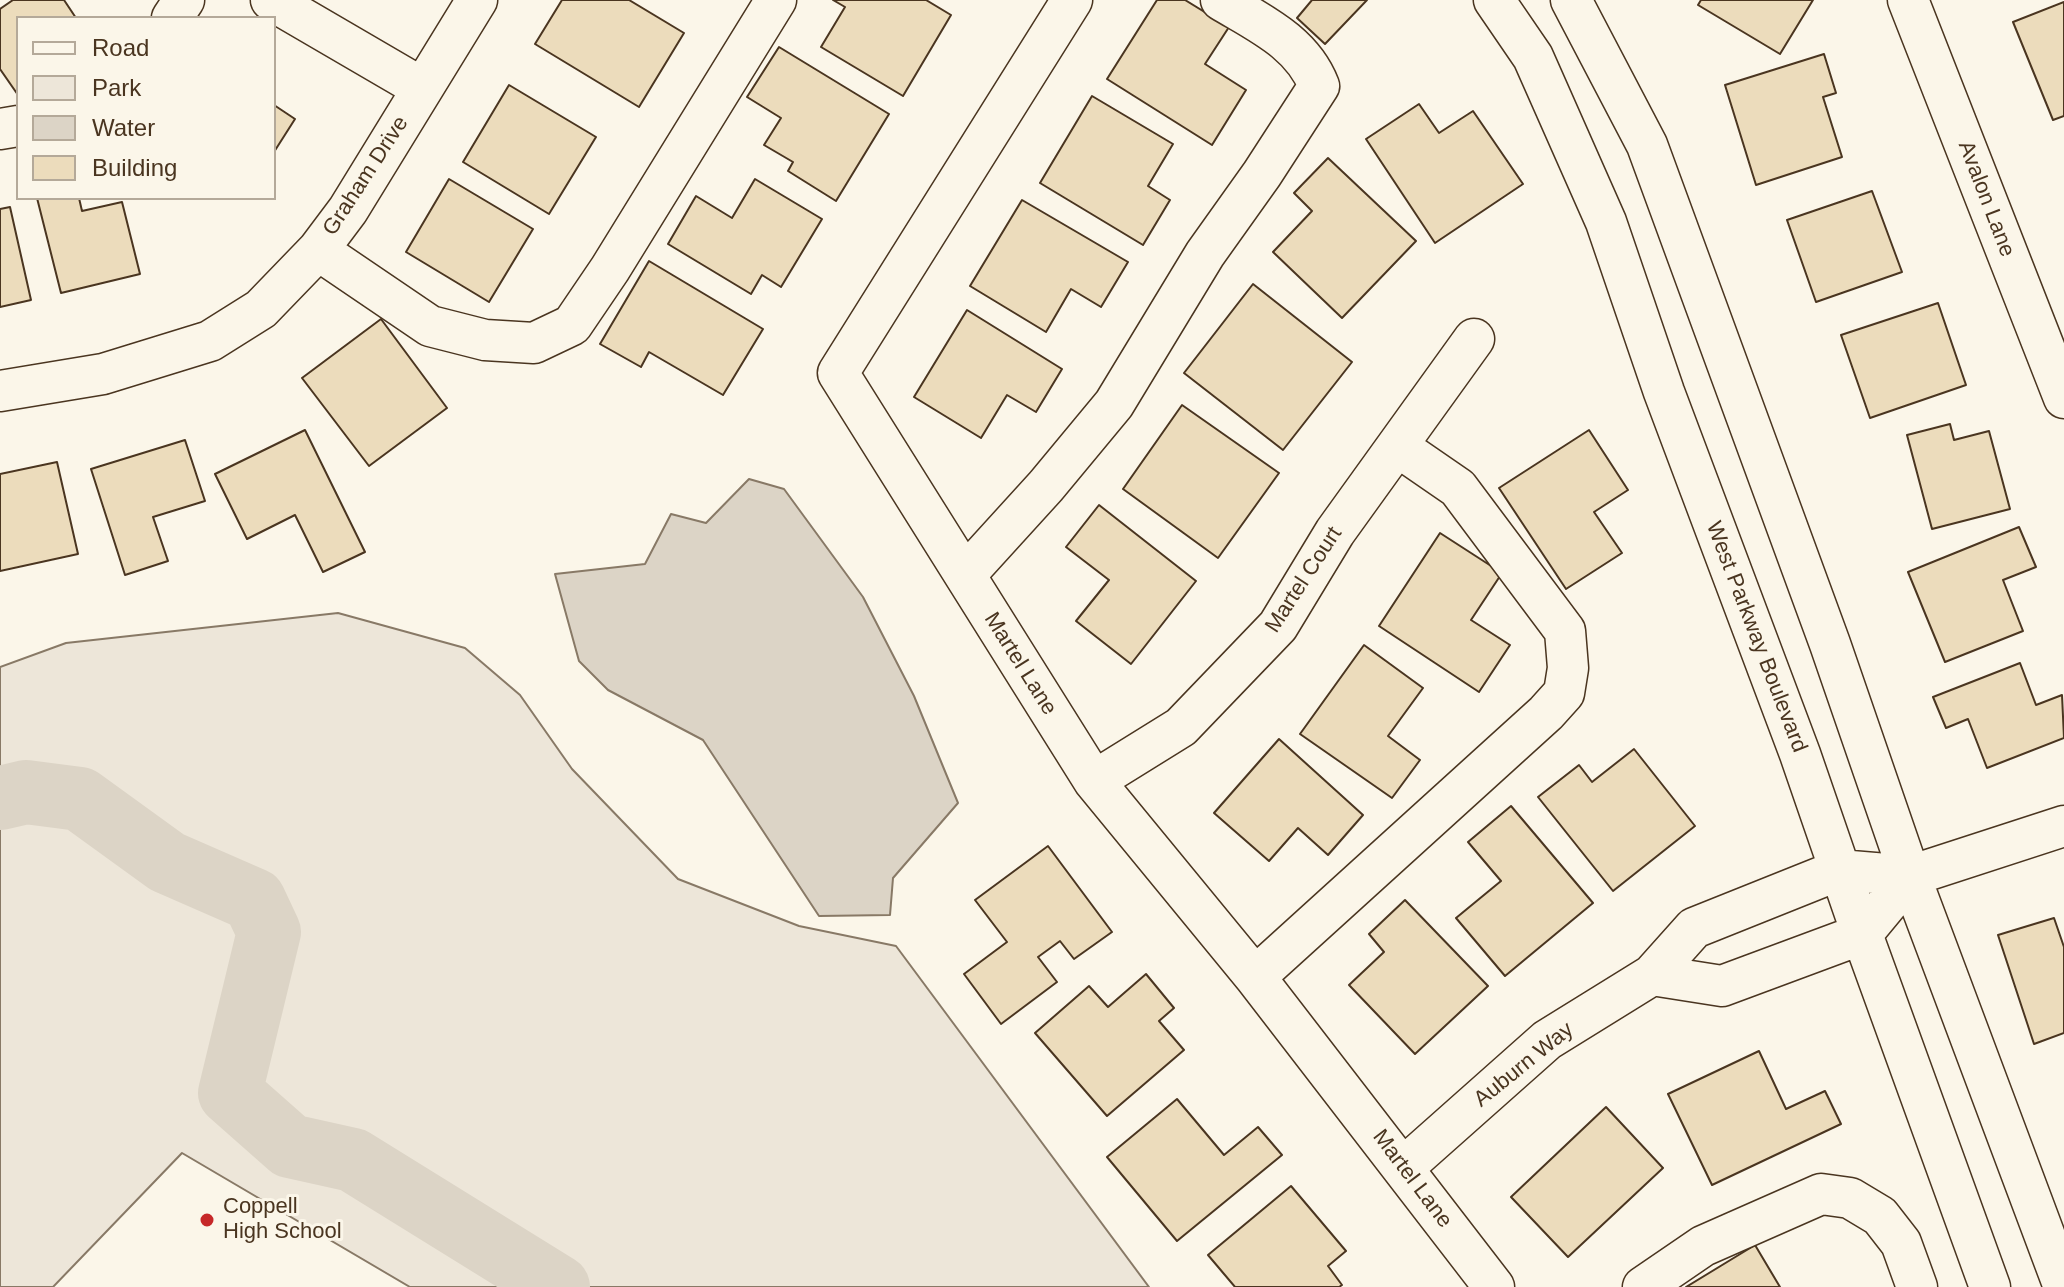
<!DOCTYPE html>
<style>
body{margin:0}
#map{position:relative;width:2064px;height:1287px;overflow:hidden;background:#fbf6e9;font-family:Arial,sans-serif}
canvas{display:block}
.legend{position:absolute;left:16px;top:16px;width:260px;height:184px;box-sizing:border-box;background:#fbf6e9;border:2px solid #b4a999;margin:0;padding:10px 14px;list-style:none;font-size:24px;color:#4a3520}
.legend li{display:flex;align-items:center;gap:16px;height:40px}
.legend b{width:40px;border:2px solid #b4a999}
</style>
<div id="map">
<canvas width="2064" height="1287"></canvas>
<ul class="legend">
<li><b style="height:10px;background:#fbf6e9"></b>Road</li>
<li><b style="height:22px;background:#ede6d9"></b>Park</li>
<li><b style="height:22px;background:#dcd4c6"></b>Water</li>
<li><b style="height:22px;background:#ecdcbc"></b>Building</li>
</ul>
</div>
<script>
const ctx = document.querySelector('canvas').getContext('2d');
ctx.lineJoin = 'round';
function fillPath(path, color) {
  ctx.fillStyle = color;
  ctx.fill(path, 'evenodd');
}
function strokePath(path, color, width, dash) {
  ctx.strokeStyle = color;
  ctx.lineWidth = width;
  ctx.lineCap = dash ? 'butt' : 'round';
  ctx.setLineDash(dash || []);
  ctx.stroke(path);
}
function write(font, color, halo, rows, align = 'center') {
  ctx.font = font + ' Arial,sans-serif';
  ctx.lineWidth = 6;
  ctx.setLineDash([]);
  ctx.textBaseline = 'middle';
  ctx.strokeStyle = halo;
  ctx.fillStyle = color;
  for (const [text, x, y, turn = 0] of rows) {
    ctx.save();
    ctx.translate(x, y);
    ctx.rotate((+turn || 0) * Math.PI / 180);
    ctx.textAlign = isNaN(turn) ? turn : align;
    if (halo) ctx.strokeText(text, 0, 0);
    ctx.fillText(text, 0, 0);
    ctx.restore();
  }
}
const green = new Path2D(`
 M338 613 465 648 520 695 572 769 678 879 799 926 896 946 1149 1287H410L182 1153 53 1287H0V667L66 643Z`);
fillPath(green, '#ede6d9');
strokePath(green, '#887966', 2);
const water = new Path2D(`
 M749 479 784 489 863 597 914 696 958 803 893 878 890 915 819 916 703 740 608 690 579 661 555 574 645 564 671 514 706 523Z`);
fillPath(water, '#dcd4c6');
strokePath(water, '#887966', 2);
strokePath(new Path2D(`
 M0 798 26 792 80 799 167 862 254 900 269 932 230 1093 290 1146 353 1160 558 1287`), '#dcd4c6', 64);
const building = new Path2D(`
 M13 0H64L76 18H18V95L0 69V9Z
 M562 0H629L684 33 639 107 535 44Z
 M833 0H926L951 15 903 96 821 47 845 7Z
 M1157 0H1185L1229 27 1205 64 1246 90 1212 145 1107 79Z
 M1312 0H1367L1325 44 1297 18Z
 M1701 0H1813L1780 54 1698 5Z
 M2064 2V116L2053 120 2013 22Z
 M779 47 889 114 836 201 788 171 793 162 764 145 781 118 747 97Z
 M1824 54 1836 93 1823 97 1842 157 1756 185 1725 85Z
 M509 85 596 137 549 214 463 162Z
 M1092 96 1173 144 1148 186 1170 200 1143 245 1040 183Z
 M1419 104 1439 133 1473 111 1523 184 1435 243 1366 139Z
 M274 105 295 119 274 152Z
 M1328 158 1416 241 1342 318 1273 252 1312 211 1294 193Z
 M449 179 533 229 489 302 406 252Z
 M755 179 822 219 781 287 762 275 751 294 668 244 696 196 732 218Z
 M1872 191 1902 272 1816 302 1787 220Z
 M37 198H79L82 211 122 202 140 274 61 293Z
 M1022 200 1128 262 1101 307 1071 289 1046 332 970 286Z
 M10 207 31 300 0 307V209Z
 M649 261 763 329 723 395 649 352 641 367 600 344Z
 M1253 284 1352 362 1283 450 1184 373Z
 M1938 303 1966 385 1870 418 1841 335Z
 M967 310 1062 369 1036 412 1007 395 981 438 914 397Z
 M381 319 447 408 369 466 302 378Z
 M1182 405 1279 473 1218 558 1123 489Z
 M1950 424 1954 440 1989 431 2010 509 1932 529 1907 435Z
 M305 430 365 552 323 572 295 515 247 539 215 474Z
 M1589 430 1628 490 1594 512 1622 553 1566 589 1499 488Z
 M185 440 205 501 153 517 168 561 125 575 91 469Z
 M57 462 78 554 0 571V474Z
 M1099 505 1196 581 1131 664 1076 621 1109 580 1066 547Z
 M2019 527 2036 567 2003 580 2023 631 1945 662 1908 572Z
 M1440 533 1502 573 1471 620 1510 645 1479 692 1379 626Z
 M1364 645 1423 688 1388 736 1420 760 1392 798 1300 734Z
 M2020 663 2036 705 2062 695 2064 738 1987 768 1968 719 1946 728 1933 697Z
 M1279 739 1363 815 1328 855 1298 828 1269 861 1214 813Z
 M1634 749 1695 826 1613 891 1538 797 1579 765 1592 782Z
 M1511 806 1593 903 1505 976 1456 918 1501 881 1468 842Z
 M1048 846 1112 932 1074 959 1060 941 1038 957 1057 982 1001 1024 964 974 1007 942 975 900Z
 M1405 900 1488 986 1415 1054 1349 985 1384 952 1369 934Z
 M2054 918 2064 947V1033L2034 1044 1998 935Z
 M1146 974 1174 1008 1159 1021 1184 1050 1107 1116 1035 1033 1089 986 1108 1007Z
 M1759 1051 1786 1109 1825 1091 1841 1124 1712 1185 1668 1094Z
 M1177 1099 1224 1155 1258 1127 1282 1155 1177 1241 1107 1157Z
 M1606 1107 1663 1168 1568 1257 1511 1197Z
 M1291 1186 1346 1251 1328 1266 1342 1285 1339 1287H1235L1208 1255Z
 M1755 1245 1780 1287H1686Z`);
fillPath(building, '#ecdcbc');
strokePath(building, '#4a3520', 2);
const minor = new Path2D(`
 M271 0 422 88
 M1072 0 838 373 1094 781 1255 977 1494 1287
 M1494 0 1533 57 1606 222 1664 392 1800 754 1862 934 1990 1287
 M1571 0 1647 145 1830 644 1910 876 2064 1287
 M1908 0 2064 398
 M172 18 184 0
 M0 129 18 126
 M318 250 430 326 485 340 534 343 572 325 610 269 776 0
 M0 391 103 374 210 341 261 309 318 250 348 210 477 0
 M965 575 1046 486 1114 404 1205 254 1262 174 1319 86C1302 42 1259 23 1221 0
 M1094 781 1181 727 1278 626 1335 532 1474 339
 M1652 975 1722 986 1862 934 1910 876
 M1255 977 1546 713 1564 693 1568 668 1565 631 1458 488 1397 446
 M1404 1167 1547 1040 1652 975 1694 928 1839 870 1910 876 2064 826
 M1643 1287 1703 1246 1821 1194 1850 1198 1880 1216 1901 1243 1917 1287`);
strokePath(minor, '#4a3520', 43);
strokePath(minor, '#fbf6e9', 40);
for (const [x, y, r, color] of [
 [207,1220,8,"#c62828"]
]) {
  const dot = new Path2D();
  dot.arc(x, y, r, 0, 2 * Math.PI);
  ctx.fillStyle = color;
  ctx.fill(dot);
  strokePath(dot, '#fbf6e9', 3);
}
write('22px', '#4a3520', '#fbf6e9', [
 ["Graham Drive",366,176,-57],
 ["Avalon Lane",1986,199,69],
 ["Martel Court",1304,580,-57],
 ["West Parkway Boulevard",1756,637,69],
 ["Martel Lane",1020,664,58],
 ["Auburn Way",1524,1065,-39],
 ["Martel Lane",1412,1179,53]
]);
write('22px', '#4a3520', '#fbf6e9', [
 ["Coppell",223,1207],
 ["High School",223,1232]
], 'left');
</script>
